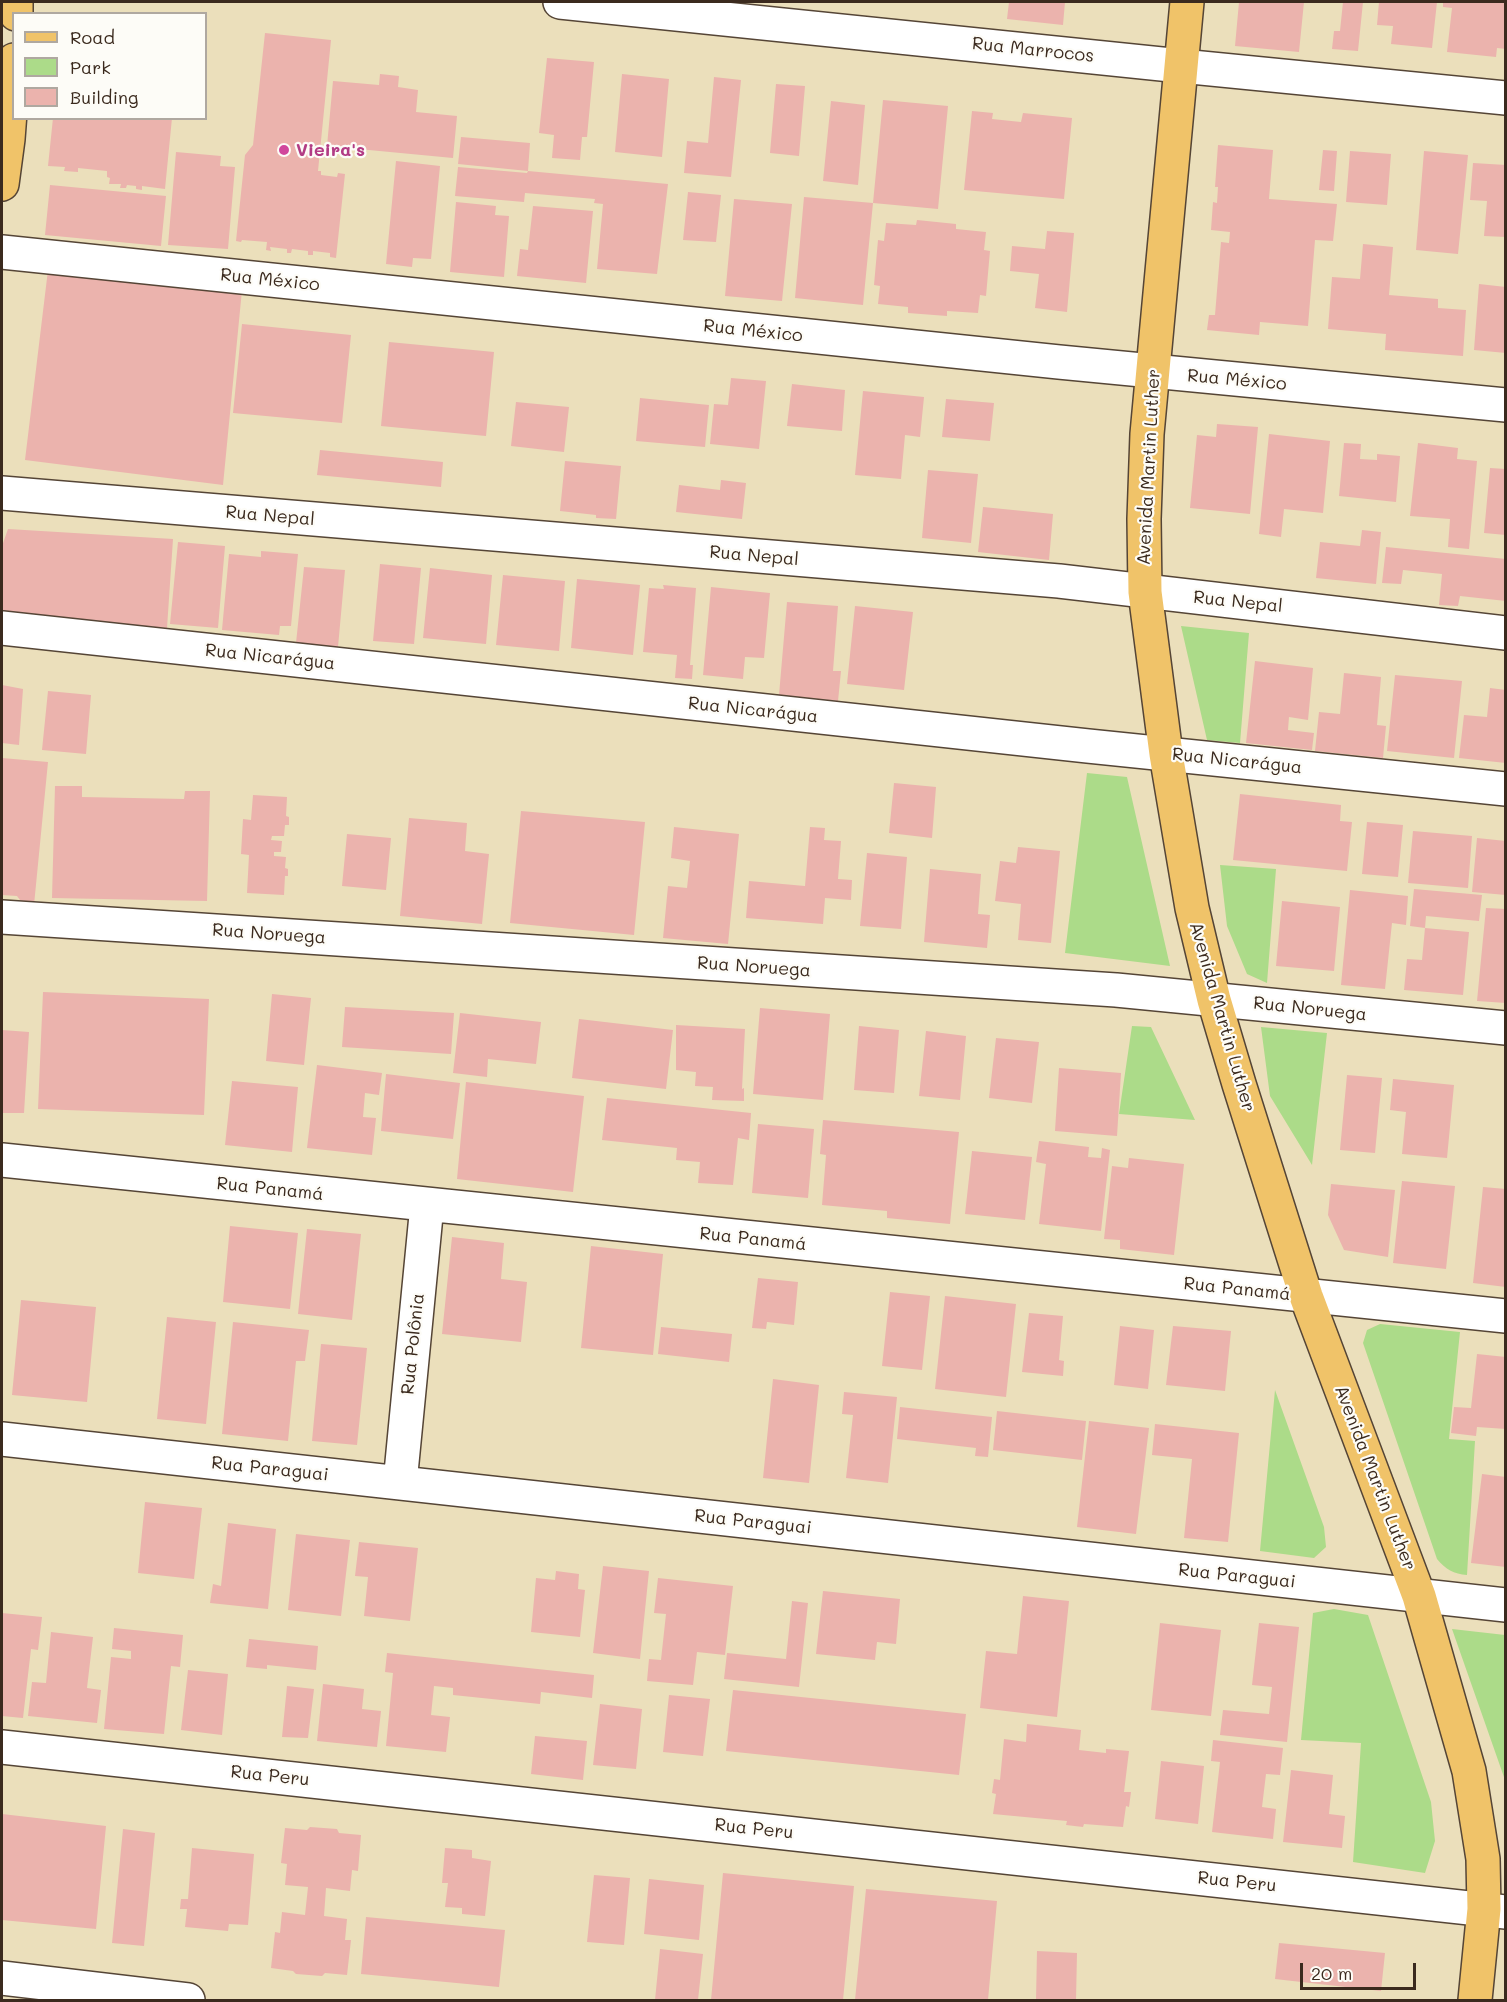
<!DOCTYPE html>
<meta charset="utf-8">
<style>
body{margin:0}
#map{position:relative;width:1507px;height:2002px;overflow:hidden;background:#ebdfbb;font-family:Mali,sans-serif}
canvas{display:block}
.frame{position:absolute;inset:0;border:3px solid #3b2a1e;pointer-events:none}
.legend{position:absolute;left:12px;top:12px;width:195px;height:108px;box-sizing:border-box;background:#fdfcf7;border:2px solid #afa8a0;margin:0;padding:8px 10px;list-style:none;font-size:18px;color:#3b2a1e}
.legend li{display:flex;align-items:center;gap:12px;height:30px}
.legend b{width:30px;border:2px solid #afa8a0}
.scale{position:absolute;left:1300px;top:1963px;width:116px;height:27px;box-sizing:border-box;border:3px solid #3b2a1e;border-top:0;padding-left:8px;font-size:18px;line-height:21px;white-space:nowrap;color:#3b2a1e;-webkit-text-stroke:4px #fdfcf7;paint-order:stroke}
</style>
<div id="map">
<canvas width="1507" height="2002"></canvas>
<div class="frame"></div>
<ul class="legend">
<li><b style="height:8px;background:#f0c369"></b>Road</li>
<li><b style="height:16px;background:#acdb89"></b>Park</li>
<li><b style="height:16px;background:#ebb3ad"></b>Building</li>
</ul>
<div class="scale">20 m</div>
</div>
<script>
const ctx = document.querySelector('canvas').getContext('2d');
ctx.lineJoin = 'round';
function fillPath(path, color) {
  ctx.fillStyle = color;
  ctx.fill(path, 'evenodd');
}
function strokePath(path, color, width, dash) {
  ctx.strokeStyle = color;
  ctx.lineWidth = width;
  ctx.lineCap = dash ? 'butt' : 'round';
  ctx.setLineDash(dash || []);
  ctx.stroke(path);
}
function write(font, color, halo, rows, align = 'center') {
  ctx.font = font + ' Mali,sans-serif';
  ctx.lineWidth = 4.5;
  ctx.setLineDash([]);
  ctx.textBaseline = 'middle';
  ctx.strokeStyle = halo;
  ctx.fillStyle = color;
  for (const [text, x, y, turn = 0] of rows) {
    ctx.save();
    ctx.translate(x, y);
    ctx.rotate((+turn || 0) * Math.PI / 180);
    ctx.textAlign = isNaN(turn) ? turn : align;
    if (halo) ctx.strokeText(text, 0, 0);
    ctx.fillText(text, 0, 0);
    ctx.restore();
  }
}
fillPath(new Path2D(`
 M1181 626 1249 633 1240 743 1207 740Z
 M1087 773 1127 777 1170 966 1065 953Z
 M1220 865 1276 869 1267 983 1247 974 1227 926Z
 M1132 1026 1151 1027 1195 1120 1119 1114Z
 M1261 1027 1327 1033 1312 1165 1270 1096Z
 M1380 1324 1460 1332 1449 1439 1475 1441 1467 1575C1454 1574 1445 1569 1437 1559L1363 1343 1367 1330Z
 M1275 1390 1324 1527 1326 1547 1314 1558 1260 1551Z
 M1334 1609 1368 1615 1431 1802 1435 1841 1425 1873 1353 1862 1361 1743 1301 1740 1313 1613Z
 M1452 1629 1505 1635V1780Z`), '#acdb89');
fillPath(new Path2D(`
 M1009 2H1065L1063 25 1007 19Z
 M1239 2H1304L1299 52 1235 46Z
 M1343 2H1363L1358 51 1332 49 1334 31H1340Z
 M1379 2H1437L1432 48 1391 44 1393 26 1377 25Z
 M1443 2H1506V49L1497 48 1496 57 1447 52 1452 8 1443 7Z
 M265 33 331 40 318 171H321V175L337 177 338 173 345 174 336 258 330 257V253L313 251V255H308V251L292 249 291 253H287V249L270 247 271 251 266 250 267 242 242 240 241 242 236 241 245 155 253 145Z
 M547 58 594 62 587 137H582L580 160 552 158 554 135 539 133Z
 M380 74 399 76 398 87 418 90 416 112 457 116 453 158 327 146 333 81 379 85Z
 M622 74 669 79 662 157 615 152Z
 M714 77 741 80 731 177 684 173 687 141 708 143Z
 M776 84 805 86 799 156 770 153Z
 M883 100 948 106 938 209 873 203Z
 M831 101 865 105 858 185 823 181Z
 M972 111 993 113 992 119 1021 122 1023 113 1072 118 1064 199 964 190Z
 M53 118H172L165 189 142 186V190L136 189V186L127 185 126 188H120L121 184H109L110 178 107 177V171L78 168V172L64 171 65 167 48 166Z
 M461 137 530 143 528 171 458 164Z
 M1218 145 1273 150 1269 199 1337 204 1333 241 1315 240 1308 326 1260 322 1259 335 1207 330 1209 315H1215L1221 242 1229 243 1230 232 1211 230 1213 202 1217 203 1218 187H1215Z
 M1323 150 1337 151 1334 191 1319 190Z
 M1350 151 1391 154 1387 205 1346 202Z
 M1424 151 1468 155 1458 254 1416 250Z
 M176 152 221 156 220 166 235 167 228 249 168 245Z
 M396 161 440 166 431 259 413 258 412 267 386 264Z
 M1473 163 1506 165V237L1484 236 1487 201 1470 200Z
 M458 167 527 173 528 171 668 184 657 274 597 269 603 204 594 203 595 199 525 193 524 202 455 196Z
 M50 185 166 196 161 246 45 235Z
 M688 192 721 195 716 242 683 240Z
 M804 197 873 203 863 305 795 298Z
 M734 199 792 204 782 301 725 296Z
 M456 202 496 206 495 215 509 216 504 277 450 272Z
 M533 206 593 211 586 283 517 276 520 249 528 250Z
 M917 220 956 224V229L986 232 984 250 990 251 986 296 980 295 978 313 947 311V316L908 313V307L878 304 880 286 874 285 878 240 884 241 886 223 916 225Z
 M1047 231 1074 233 1067 312 1035 308 1039 274 1010 271 1012 246 1045 249Z
 M1363 244 1393 247 1389 295 1438 299V308L1466 310 1463 356 1385 350 1386 334 1328 329 1332 277 1360 279Z
 M48 270 242 290 223 485 25 460Z
 M1479 284 1506 287V353L1474 350Z
 M242 324 351 335 342 423 233 413Z
 M389 342 494 352 486 436 381 426Z
 M731 378 766 381 759 449 710 444 714 404 728 405Z
 M792 384 845 390 842 431 787 426Z
 M863 391 924 397 920 437 905 435 901 479 855 475Z
 M640 398 709 405 705 447 636 441Z
 M946 399 994 403 990 441 942 437Z
 M516 402 569 407 564 452 511 446Z
 M1217 424 1258 427 1250 514 1190 508 1197 435 1216 437Z
 M1269 434 1330 441 1323 513 1284 509 1281 537 1259 534Z
 M1344 443 1361 444 1360 459 1377 460V454L1400 456 1396 502 1339 496Z
 M1418 443 1458 448 1457 459 1477 461 1469 549 1448 547 1450 519 1410 516Z
 M320 450 443 462 441 487 317 475Z
 M565 461 621 466 616 519 596 518V515L560 511Z
 M1490 468 1506 469V535L1484 533Z
 M928 470 978 474 971 543 922 538Z
 M721 480 746 483 742 519 676 512 679 485 720 490Z
 M983 507 1053 514 1049 560 978 552Z
 M8 529 173 539 167 628 2 615V546Z
 M1362 530 1381 532 1376 584 1316 578 1320 542 1360 546Z
 M178 542 225 546 218 628 170 624Z
 M1386 547 1506 559V601L1460 596 1458 606 1439 605 1442 574 1403 570 1401 584 1382 583Z
 M261 551 298 554 291 626H280L279 635 222 630 229 554 261 557Z
 M380 564 421 568 414 644 373 641Z
 M304 567 345 570 338 647 296 643Z
 M430 568 492 575 486 644 423 638Z
 M503 575 565 581 559 651 496 645Z
 M577 579 640 585 633 655 571 648Z
 M663 585 696 588 690 665H693L692 679 675 678 677 655 643 652 649 588 664 589Z
 M711 587 770 593 764 658 745 657 743 679 703 675Z
 M787 602 838 606 833 671H841L838 701 779 695Z
 M855 606 913 612 904 690 847 684Z
 M1255 661 1313 668 1308 720 1289 717 1288 730 1314 733 1312 750 1246 743Z
 M1344 673 1381 677 1377 725 1386 726 1383 758 1315 751 1319 712 1340 714Z
 M1395 675 1462 681 1454 758 1387 751Z
 M2 685 23 689 19 745 2 743Z
 M1490 688 1506 690V763L1459 758 1464 715 1487 717Z
 M48 691 91 695 86 754 42 750Z
 M2 758 48 762 34 905 23 904 17 896 2 895Z
 M894 783 936 787 932 838 889 833Z
 M55 786H82V797L184 799 185 791H210L207 901 52 898Z
 M1240 794 1341 805 1340 821 1352 822 1347 871 1233 860Z
 M253 795 287 797 286 816 289 817V825H285L284 836H272L271 840 282 841 281 852H274V856L286 857 285 868 288 869V876H285L284 895 247 893 249 855 241 854 243 819 251 820Z
 M521 811 645 822 634 935 510 923Z
 M409 818 467 823 465 851 489 854 482 924 400 916Z
 M1367 822 1403 825 1398 877 1362 874Z
 M674 827 739 834 728 944 663 938 668 886 687 888 690 861 671 858Z
 M810 827 825 828 824 840 841 841 838 879 852 880 851 900 825 898 823 924 746 918 749 881 805 886Z
 M1413 831 1472 836 1468 888 1408 883Z
 M347 834 391 838 386 890 342 886Z
 M1477 838 1506 841V895L1472 892Z
 M1018 847 1060 851 1051 943 1018 940 1021 904 995 901 1000 861 1016 863Z
 M867 853 907 857 901 929 860 926Z
 M930 869 981 874 978 914 990 915 987 948 924 942Z
 M1414 889 1482 895 1479 921 1426 916 1425 928 1469 932 1463 995 1404 990 1407 959 1422 960 1425 928 1410 926Z
 M1350 890 1408 896 1406 925 1392 923 1385 989 1341 985Z
 M1282 901 1340 907 1334 971 1276 966Z
 M1486 908 1506 909V1003L1477 1001Z
 M43 992 209 999 204 1115 38 1109Z
 M272 994 311 998 304 1065 266 1061Z
 M345 1007 454 1013 451 1054 342 1047Z
 M760 1008 830 1014 823 1100 753 1094Z
 M460 1013 541 1022 536 1064 488 1059 487 1077 453 1073Z
 M579 1019 673 1030 666 1089 572 1078Z
 M676 1025 745 1029 742 1089 744 1088V1101L712 1100 713 1087 695 1086 696 1072 676 1070Z
 M859 1026 899 1030 894 1093 854 1090Z
 M2 1030 29 1032 24 1113H2Z
 M926 1031 966 1036 960 1100 919 1096Z
 M996 1038 1039 1042 1032 1103 989 1098Z
 M317 1065 382 1073 379 1095 365 1093 363 1117 376 1118 372 1155 307 1148Z
 M1059 1068 1121 1073 1117 1136 1055 1131Z
 M386 1074 460 1083 453 1139 381 1131Z
 M1347 1075 1382 1078 1375 1153 1340 1150Z
 M1393 1079 1454 1085 1447 1158 1402 1154 1406 1112 1390 1110Z
 M232 1081 298 1087 292 1152 225 1145Z
 M466 1082 584 1096 573 1192 457 1179Z
 M607 1098 751 1113 749 1140 738 1138 733 1185 698 1183 700 1162 676 1160 677 1148 602 1140Z
 M823 1120 959 1132 950 1224 887 1218V1211L822 1205 826 1155 820 1154Z
 M758 1124 814 1129 808 1198 752 1193Z
 M1039 1141 1089 1147 1088 1157 1101 1158 1102 1148 1110 1150 1101 1231 1039 1224 1046 1164 1036 1162Z
 M972 1151 1032 1157 1025 1220 965 1214Z
 M1129 1158 1184 1164 1174 1255 1120 1249V1240L1104 1239 1112 1166 1128 1168Z
 M1402 1181 1455 1186 1446 1269 1393 1263Z
 M1331 1184 1395 1190 1388 1257 1344 1250 1328 1215Z
 M1483 1187 1506 1189V1287L1473 1283Z
 M230 1226 298 1233 290 1309 223 1302Z
 M307 1229 361 1234 352 1320 298 1314Z
 M452 1237 504 1243 501 1279 527 1282 521 1342 442 1334Z
 M591 1246 663 1254 653 1355 581 1348Z
 M758 1278 798 1282 794 1325 767 1322 766 1329 752 1328Z
 M890 1292 930 1296 922 1370 882 1366Z
 M945 1296 1016 1304 1006 1397 935 1389Z
 M21 1300 96 1307 87 1402 12 1395Z
 M1029 1313 1063 1316 1059 1360 1064 1361 1063 1376 1022 1372Z
 M167 1317 216 1322 206 1424 157 1419Z
 M233 1322 309 1330 305 1361H296L288 1441 222 1434Z
 M1120 1326 1154 1330 1148 1389 1114 1385Z
 M1173 1326 1231 1331 1225 1391 1166 1385Z
 M661 1327 732 1334 729 1362 658 1354Z
 M321 1344 367 1348 357 1445 312 1441Z
 M1477 1354 1506 1357V1429L1477 1427 1476 1436 1451 1433 1454 1407 1471 1408Z
 M773 1379 819 1385 809 1483 763 1478Z
 M844 1392 897 1397 888 1483 846 1478 853 1415 842 1414Z
 M900 1407 992 1417 988 1457 975 1456 976 1448 897 1439Z
 M997 1411 1086 1421 1082 1460 993 1450Z
 M1089 1421 1149 1428 1136 1534 1077 1527Z
 M1155 1424 1239 1433 1228 1542 1184 1538 1192 1459 1152 1455Z
 M1482 1474 1506 1477V1567L1471 1563Z
 M145 1502 202 1508 194 1579 138 1573Z
 M228 1523 276 1529 268 1609 210 1603 213 1584 221 1586Z
 M296 1534 350 1540 341 1616 288 1610Z
 M359 1542 418 1548 410 1621 364 1616 368 1577 355 1576Z
 M603 1566 649 1571 640 1659 593 1653Z
 M556 1571 579 1574 578 1589 585 1590 580 1637 531 1632 536 1578 555 1580Z
 M658 1578 733 1586 725 1655 697 1652 693 1685 647 1681 649 1659 661 1660 666 1614 654 1613Z
 M823 1591 900 1599 896 1644 877 1642 875 1660 816 1654Z
 M1023 1596 1069 1601 1057 1717 980 1708 986 1651 1017 1654Z
 M792 1601 808 1603 799 1687 724 1679 727 1653 786 1659Z
 M2 1613 42 1617 38 1650 31 1649 23 1718 2 1716Z
 M1160 1623 1221 1630 1211 1716 1151 1710Z
 M1259 1623 1299 1627 1287 1742 1220 1735 1223 1710 1269 1714 1272 1687 1252 1685Z
 M114 1628 183 1635 180 1667 171 1666 164 1734 104 1729 111 1657 131 1659V1651L112 1649Z
 M51 1632 93 1637 87 1688 101 1690 97 1723 28 1716 32 1682 46 1683Z
 M249 1639 318 1646 316 1670 267 1665V1669L246 1667Z
 M387 1653 594 1675 592 1698 541 1692 540 1704 453 1695V1688L434 1686 431 1715 450 1717 446 1752 386 1746 393 1673 385 1672Z
 M188 1670 228 1674 222 1735 181 1730Z
 M323 1684 364 1689 362 1709 381 1711 377 1747 317 1741Z
 M287 1686 314 1689 308 1738 282 1737Z
 M733 1690 966 1714 959 1775 726 1751Z
 M669 1695 710 1699 703 1756 663 1752Z
 M600 1704 642 1709 636 1769 593 1765Z
 M1027 1724 1081 1730 1079 1750 1106 1753V1749L1129 1751 1124 1792H1131L1129 1807 1126 1806 1123 1827 1084 1824 1083 1827 1066 1825 1067 1821 993 1814 996 1794 992 1793 994 1779 1000 1780 1004 1739 1026 1742Z
 M535 1736 587 1741 583 1780 531 1774Z
 M1213 1740 1283 1748 1280 1775 1266 1774 1262 1807 1276 1809 1273 1839 1212 1832 1220 1762 1211 1761Z
 M1161 1761 1204 1766 1198 1824 1155 1819Z
 M1291 1770 1333 1775 1329 1814 1345 1816 1342 1848 1283 1842Z
 M2 1814 106 1826 96 1929 2 1920Z
 M310 1827 337 1829 339 1833 361 1835 358 1871 352 1870 350 1891 326 1888 324 1916 347 1919 345 1940H351L347 1975 325 1973 322 1976 296 1974 293 1971 271 1968 275 1932 280 1933 282 1912 305 1915 308 1887 285 1885 287 1864 281 1863 285 1828 307 1830Z
 M123 1829 155 1833 144 1946 112 1943Z
 M192 1848 254 1854 248 1925 229 1924 228 1931 185 1927 187 1909H180L181 1899H188Z
 M445 1848 472 1850V1858L491 1861 485 1916 462 1914V1908L445 1907 448 1883H442Z
 M723 1873 854 1886 843 2000H711Z
 M594 1875 630 1878 624 1945 587 1942Z
 M649 1879 704 1885 699 1940 644 1934Z
 M866 1889 997 1901 988 2000H855Z
 M366 1917 505 1930 499 1987 361 1974Z
 M1279 1943 1385 1953 1381 1991 1275 1979Z
 M660 1949 703 1954 698 2000H655Z
 M1037 1951 1077 1953 1076 2000H1036Z`), '#ebb3ad');
const minor = new Path2D(`
 M1181 66 1506 98
 M2 252 1059 362 1506 405
 M2 493 1059 581 1506 633
 M2 628 1088 746 1506 789
 M2 917 1116 990 1506 1028
 M2 1160 1506 1316
 M2 1439 1506 1605
 M400 1483 427 1205
 M2 1747 1506 1912
 M2 1978 188 2000`);
const tertiary = new Path2D(`
 M560 2 1181 66`);
const primary = new Path2D(`
 M1187 2 1147 434 1144 519 1145 592 1166 754 1192 908 1214 1000 1239 1084 1306 1296 1419 1596 1469 1771 1483 1859 1484 1909 1475 2000
 M16 14V2
 M2 184 8 139 14 60`);
strokePath(minor, '#554536', 36);
strokePath(tertiary, '#554536', 36);
strokePath(primary, '#554536', 36);
strokePath(minor, '#fff', 33);
strokePath(tertiary, '#fff', 33);
strokePath(primary, '#f0c369', 33);
for (const [x, y, r, color] of [
 [284,150,6,"#d1479c"]
]) {
  const dot = new Path2D();
  dot.arc(x, y, r, 0, 2 * Math.PI);
  ctx.fillStyle = color;
  ctx.fill(dot);
  strokePath(dot, '#fdfcf7', 2);
}
write('18px', '#3b2a1e', '#fdfcf7', [
 ["Rua Marrocos",1033,50,6],
 ["Rua México",270,280,6],
 ["Rua México",753,331,6],
 ["Rua México",1237,380,5],
 ["Avenida Martin Luther",1149,467,-87],
 ["Rua Nepal",270,516,5],
 ["Rua Nepal",754,556,5],
 ["Rua Nepal",1238,602,6],
 ["Rua Nicarágua",270,657,6],
 ["Rua Nicarágua",753,710,6],
 ["Rua Nicarágua",1237,761,6],
 ["Rua Noruega",269,934,4],
 ["Rua Noruega",754,967,4],
 ["Rua Noruega",1310,1009,6],
 ["Avenida Martin Luther",1222,1017,74],
 ["Rua Panamá",270,1189,6],
 ["Rua Panamá",753,1239,6],
 ["Rua Panamá",1237,1289,6],
 ["Rua Polônia",413,1344,-84],
 ["Rua Paraguai",270,1469,6],
 ["Avenida Martin Luther",1375,1478,69],
 ["Rua Paraguai",753,1522,6],
 ["Rua Paraguai",1237,1576,6],
 ["Rua Peru",270,1776,6],
 ["Rua Peru",754,1829,6],
 ["Rua Peru",1237,1882,6]
]);
write('bold 18px', '#b23c85', '#fdfcf7', [
 ["Vieira's",296,150]
], 'left');
</script>
